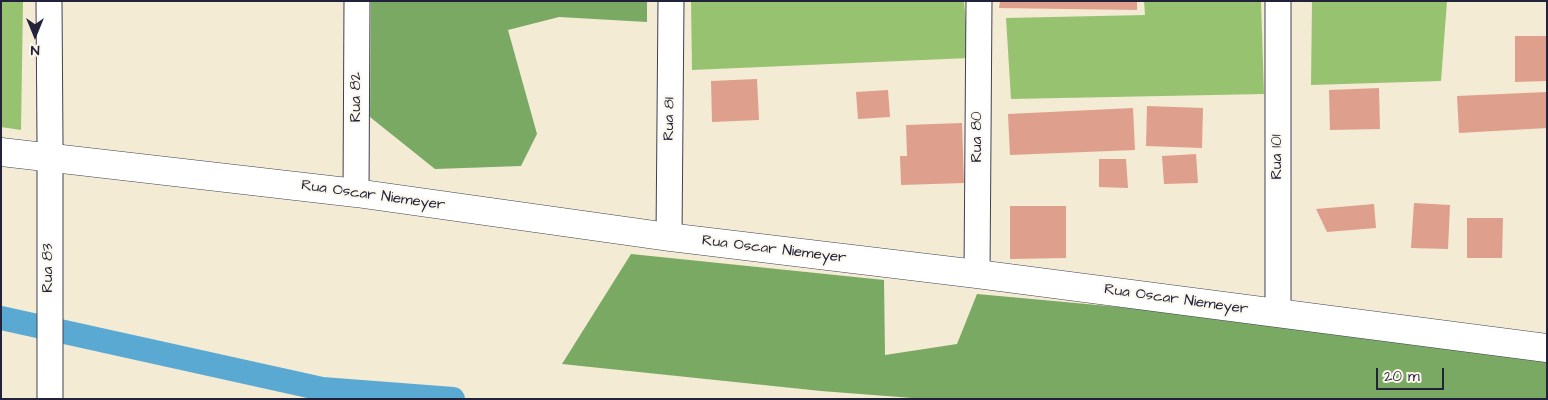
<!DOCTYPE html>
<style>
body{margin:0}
#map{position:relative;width:1548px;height:400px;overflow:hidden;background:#f3ebd4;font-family:"Architects Daughter",sans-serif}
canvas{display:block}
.frame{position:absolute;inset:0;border:2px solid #22223b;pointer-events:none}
.north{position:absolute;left:10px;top:10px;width:50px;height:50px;-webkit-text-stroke:4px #fbf7ec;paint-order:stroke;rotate:180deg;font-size:14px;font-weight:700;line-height:20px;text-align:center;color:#22223b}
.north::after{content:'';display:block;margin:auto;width:18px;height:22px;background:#22223b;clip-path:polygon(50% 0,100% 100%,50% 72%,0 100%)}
.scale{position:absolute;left:1376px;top:368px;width:68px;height:22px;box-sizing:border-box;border:2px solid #22223b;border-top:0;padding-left:6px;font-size:15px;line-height:18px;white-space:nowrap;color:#22223b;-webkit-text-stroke:4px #fbf7ec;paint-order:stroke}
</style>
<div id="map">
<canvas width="1548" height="400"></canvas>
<div class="frame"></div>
<div class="north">N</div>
<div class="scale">20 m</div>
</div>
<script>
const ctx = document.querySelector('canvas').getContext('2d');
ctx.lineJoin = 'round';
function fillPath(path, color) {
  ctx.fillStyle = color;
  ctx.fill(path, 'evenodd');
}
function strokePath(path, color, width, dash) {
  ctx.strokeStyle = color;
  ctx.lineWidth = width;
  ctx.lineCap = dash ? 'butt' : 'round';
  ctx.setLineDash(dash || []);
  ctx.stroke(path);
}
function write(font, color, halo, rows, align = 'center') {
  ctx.font = font + ' "Architects Daughter",sans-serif';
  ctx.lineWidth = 4;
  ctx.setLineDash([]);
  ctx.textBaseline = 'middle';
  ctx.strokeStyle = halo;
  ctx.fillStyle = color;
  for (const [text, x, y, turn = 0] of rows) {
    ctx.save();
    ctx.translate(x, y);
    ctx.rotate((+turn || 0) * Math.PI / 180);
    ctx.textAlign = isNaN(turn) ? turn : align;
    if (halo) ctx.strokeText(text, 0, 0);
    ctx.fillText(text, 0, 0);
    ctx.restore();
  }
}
fillPath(new Path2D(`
 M1 1H23L21 130 1 127Z
 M691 1H964L969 58 692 70Z
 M1144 1H1261L1264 94 1011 99 1006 18 1145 15Z
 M1312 1H1447L1441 81 1311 85Z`), '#97c371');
fillPath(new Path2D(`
 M371 1H647V22L559 17 508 30 537 134 521 166 435 169 370 117Z
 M631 254 884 280 885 355 957 344 977 294 1272 321 1547 359V399H925L821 391 562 364Z`), '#79a963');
strokePath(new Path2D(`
 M1 318 322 389 453 399`), '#59a9d3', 24);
fillPath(new Path2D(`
 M1000 1H1137V10L999 8Z
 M1515 36H1547V81L1515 82Z
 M757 79 759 120 712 122 711 81Z
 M1379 88 1380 129 1330 130 1329 90Z
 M888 90 890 117 858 119 856 92Z
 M1547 92V128L1459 133 1457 96Z
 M1147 106 1203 108 1202 148 1146 146Z
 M1133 108 1135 150 1010 155 1008 114Z
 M962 123 964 183 901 185 900 156H907L906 125Z
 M1196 154 1198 183 1164 184 1162 156Z
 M1099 159H1126L1128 188 1099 187Z
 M1414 203 1450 205 1448 249 1411 248Z
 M1374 204 1376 228 1327 232 1316 209Z
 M1010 206H1066V258L1010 259Z
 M1467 218H1503L1502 258H1467Z`), '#df9f8d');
const minor = new Path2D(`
 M49 1 50 142V399
 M1278 1V313
 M356 193 357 1
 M669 237 671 1
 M977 274 979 1`);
const tertiary = new Path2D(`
 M1 152 356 193 669 237 977 274 1547 348`);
strokePath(minor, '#414052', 27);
strokePath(tertiary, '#414052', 29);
strokePath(minor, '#fff', 25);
strokePath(tertiary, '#fff', 28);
write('15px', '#22223b', '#fbf7ec', [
 ["Rua 82",357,97,-90],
 ["Rua 81",670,119,-89],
 ["Rua 80",978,137,-90],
 ["Rua 101",1278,157,-90],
 ["Rua Oscar Niemeyer",373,196,8],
 ["Rua Oscar Niemeyer",774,250,7],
 ["Rua 83",49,268,-90],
 ["Rua Oscar Niemeyer",1176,300,8]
]);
</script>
